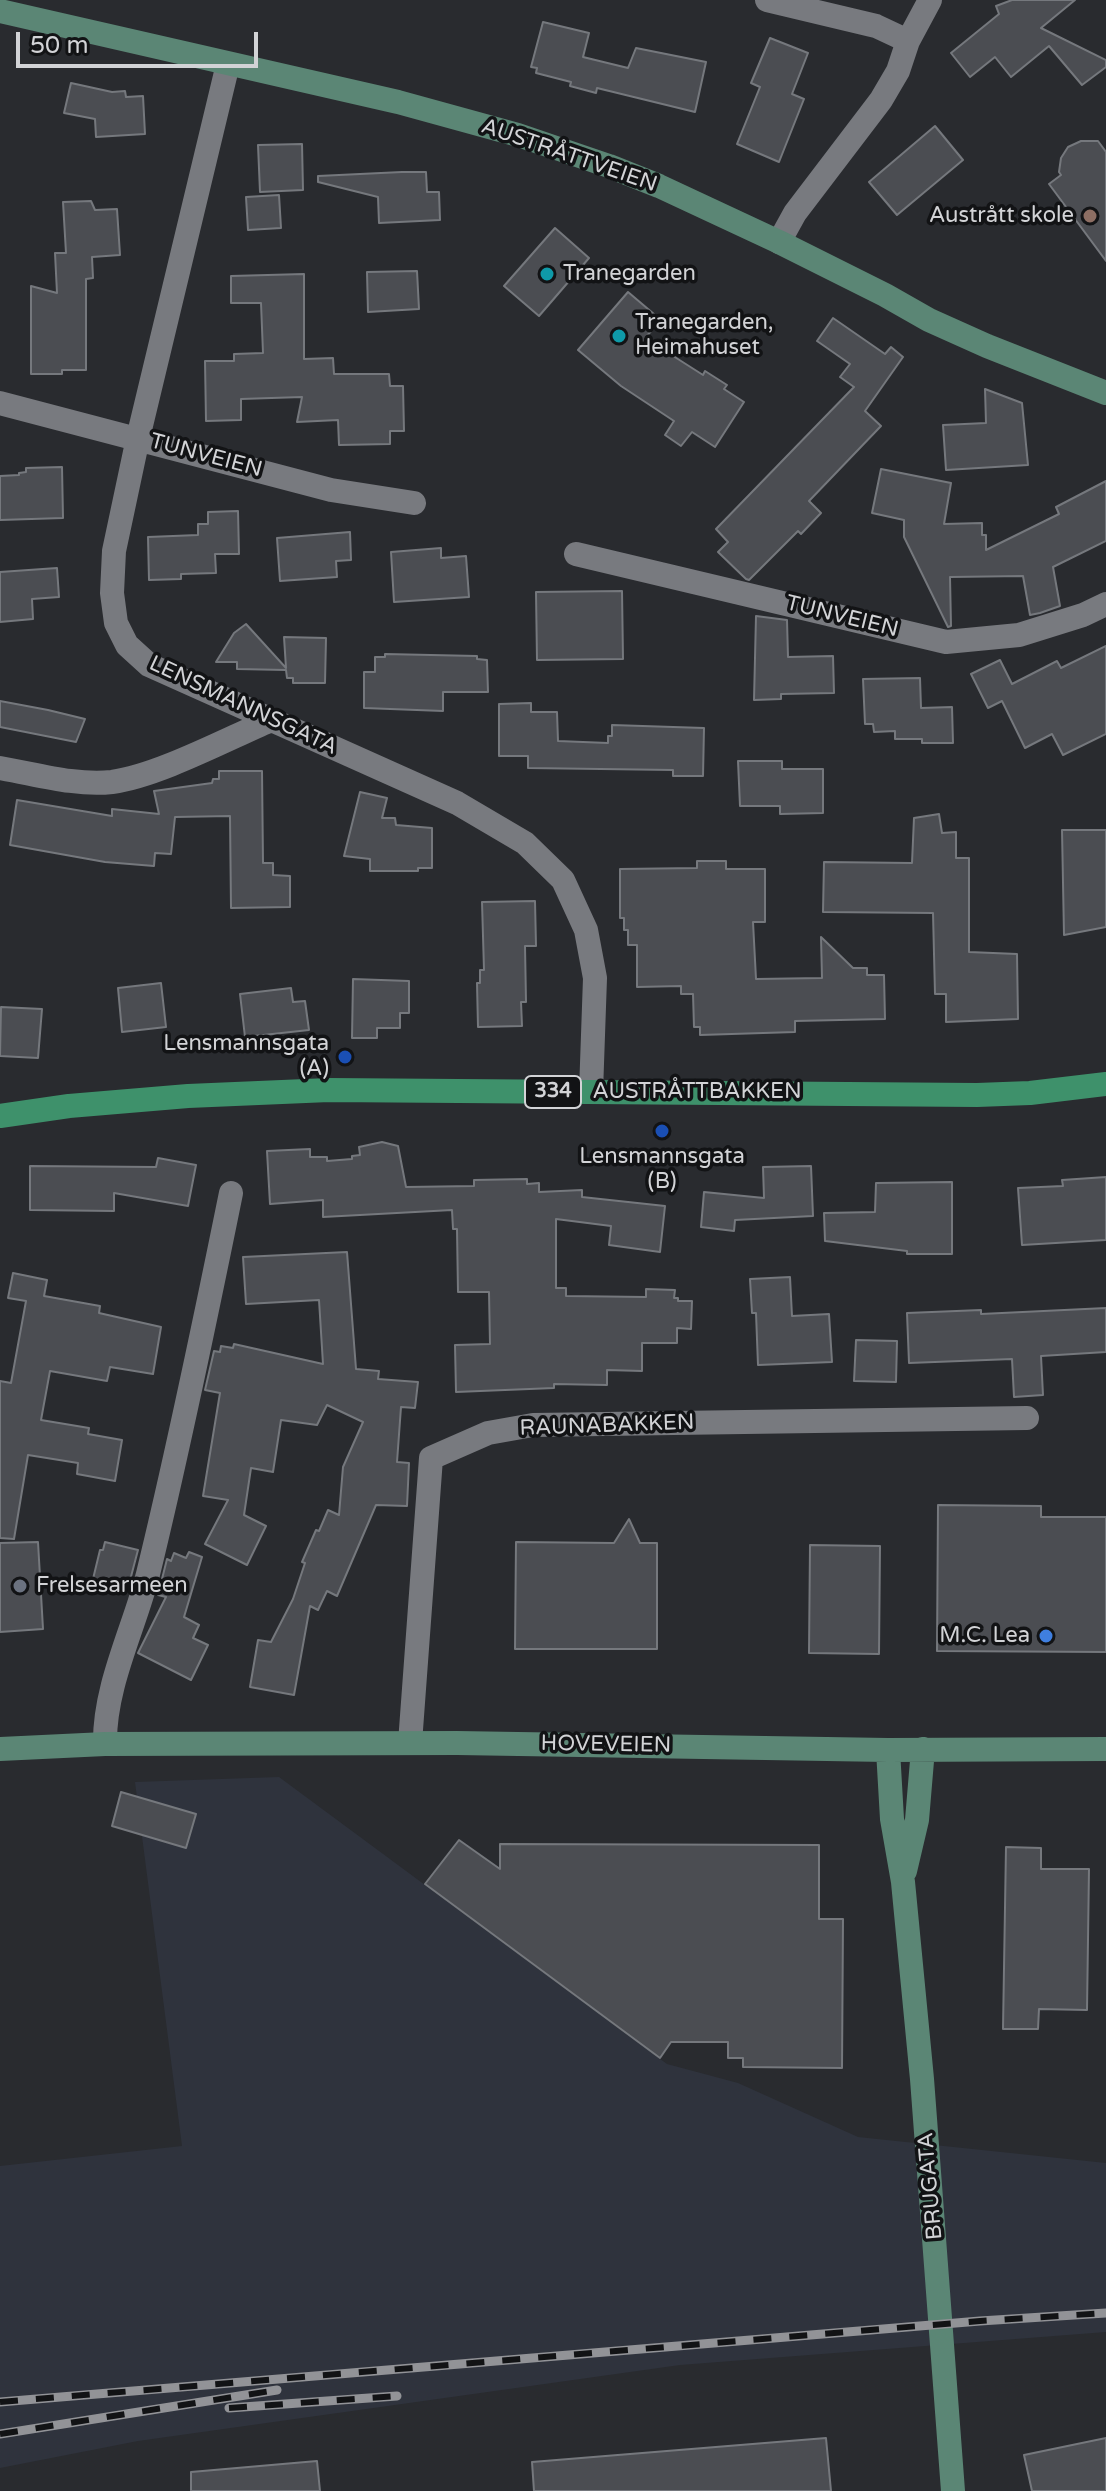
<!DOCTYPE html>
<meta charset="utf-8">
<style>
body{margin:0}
#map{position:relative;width:1106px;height:2491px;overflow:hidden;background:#292b2f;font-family:"Varela Round",sans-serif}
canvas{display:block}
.scale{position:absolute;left:16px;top:32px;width:242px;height:36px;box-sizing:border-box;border:4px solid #d2d3d6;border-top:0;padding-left:10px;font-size:24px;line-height:28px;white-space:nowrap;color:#d2d3d6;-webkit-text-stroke:6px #121315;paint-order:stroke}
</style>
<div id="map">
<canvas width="1106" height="2491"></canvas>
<div class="scale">50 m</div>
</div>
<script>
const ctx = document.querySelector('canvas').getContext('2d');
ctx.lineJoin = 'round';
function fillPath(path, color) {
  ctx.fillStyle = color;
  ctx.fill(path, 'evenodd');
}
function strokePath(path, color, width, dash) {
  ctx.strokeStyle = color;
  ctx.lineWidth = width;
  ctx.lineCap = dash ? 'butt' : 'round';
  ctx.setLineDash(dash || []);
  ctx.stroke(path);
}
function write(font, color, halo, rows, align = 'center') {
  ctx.font = font + ' "Varela Round",sans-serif';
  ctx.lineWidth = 7;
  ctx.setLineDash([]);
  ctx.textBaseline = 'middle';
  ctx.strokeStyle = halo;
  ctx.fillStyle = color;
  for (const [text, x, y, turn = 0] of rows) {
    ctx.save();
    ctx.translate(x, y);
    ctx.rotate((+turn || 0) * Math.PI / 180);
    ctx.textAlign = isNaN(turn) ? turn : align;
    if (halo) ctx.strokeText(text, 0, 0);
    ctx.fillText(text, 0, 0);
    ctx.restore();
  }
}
fillPath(new Path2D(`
 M279 1777 667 2064 738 2083 858 2137 1106 2163V2332L680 2365 138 2441 0 2468V2166L182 2146 135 1782Z`), '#2f333d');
const building = new Path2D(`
 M1012 0H1075L1041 28 1106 60V67L1082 85 1049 46 1011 77 995 57 970 77 951 53 999 14 996 6Z
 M543 22 589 33 583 57 628 68 636 48 706 62 695 112 597 88 596 93 570 86 571 82 536 73 537 68 531 67Z
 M770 38 808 53 792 94 804 99 779 162 737 144 760 87 751 83Z
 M71 83 112 92 125 91 126 97 143 96 145 134 96 137 95 119 64 113Z
 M935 126 963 160 897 215 869 182Z
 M1098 141 1106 152V261L1049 184 1061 175 1059 172 1061 158 1068 147 1081 141Z
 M302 144 303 190 260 192 258 145Z
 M402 172H426L427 192H439L440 220 379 223 378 197 318 182V176Z
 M279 195 281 228 248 230 246 197Z
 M91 201 95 210 117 209 120 255 92 257 93 278 86 279V370H62V374H31V286L57 293 55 253H66L63 202Z
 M555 228 589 258 539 316 504 286Z
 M417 271 419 309 368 312 367 272Z
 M304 274V359L333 358 334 374H389L390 386H403L404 431H390V444L339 445 338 420 297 422 302 397 241 399V420L206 421 205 361H234V354L263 353 261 303H231V276Z
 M628 292 661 320 645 338 703 375 705 371 727 385 724 389 744 402 715 447 692 432 681 446 665 435 674 421 621 386 578 350Z
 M833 318 885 354 891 347 903 357 865 411 881 426 809 501 821 513 801 534 798 531 749 580 746 579 718 552 728 542 716 529 854 387 840 377 850 364 817 341Z
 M985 389 1022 403 1028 465 946 470 943 425 986 423Z
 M62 467 63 518 0 520V476L19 475V473L26 472V468Z
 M881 469 951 483 944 524 982 523V535H986V550L1059 514 1056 507 1106 481V541L1053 567 1060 606 1040 613 1030 615 1023 576 950 577 951 626 948 627 904 537V520L872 513Z
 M238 511 239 554H215L216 573 181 574V579L149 580 148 537 198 535V524H208V512Z
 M350 532 351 560 336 561 337 577 280 581 277 538Z
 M441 548V558L466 556 469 597 394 602 391 552Z
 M57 568 59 597 32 599 33 619 0 622V572Z
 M622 591 623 659 537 660 536 592Z
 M756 616 787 620 788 657 833 656 834 693 781 694V699L754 700Z
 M246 624 286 668 284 637 326 638 325 683H293V678H287L286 670 237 669V662H216L234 633Z
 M1106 646V734L1063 755 1052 734 1025 748 1002 701 988 708 971 674 1000 660 1012 684 1057 661 1061 668Z
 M385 654 477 656V659L487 660 488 692H443V711L364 708V672H375V657H385Z
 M920 678 921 708 952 707 953 743H922V739H895V731L874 732 873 724H865L863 679Z
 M0 701 48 710 85 719 76 742 0 727Z
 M531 703V712H557L558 741 608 743V736H612V725L704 728 703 776H673V770L528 768V756H499V704Z
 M738 761H782V769H823V813L780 814V806H740Z
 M219 771H262L263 863H273V875L290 876V907L231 908 230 816 175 817 171 854 155 853 154 866 105 862 10 845 17 800 112 816V809L159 814 154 791 212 783 213 779H219Z
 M360 792 387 798 382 818H395L396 825 432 828V868H418V871H370V859L344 856Z
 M939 814 942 833 956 832V858H969V952L1017 954 1018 1019 946 1022V994H935L933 913 823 912 824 862 912 863 914 818Z
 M1062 830H1106V927L1064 935Z
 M697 861H726V869H765V922H753L756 979 822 978 821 937 853 968H867V975H884L885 1019 795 1021V1032L700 1035V1027H694L693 994H681V986L637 987V945H628V930H624V918H620V869L697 868Z
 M535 901 536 946H525L526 1002H521L522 1026 478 1027 477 983H480V970H484L482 902Z
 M353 979 409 981V1013H400V1028H377V1038H352Z
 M161 983 166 1027 122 1032 118 988Z
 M291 988 293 1002 305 1001 309 1030 245 1037 240 994Z
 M1 1007 42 1009 38 1058 0 1056Z
 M382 1142 398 1146 406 1187 474 1186V1180L527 1179V1184L539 1183V1192L582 1190V1197L665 1206 660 1252 609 1245 611 1226 556 1219V1288H566V1296L646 1297V1289L675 1290 674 1298H678V1301H692L691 1329 677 1328V1343H642V1371L607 1370V1385L554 1384V1388L456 1392 455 1345 490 1344 489 1292H458L457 1229H453L452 1210 323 1217V1200L270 1204 267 1151 310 1149V1157H327V1161L352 1159V1156L360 1155 359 1147Z
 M158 1158 196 1165 188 1206 114 1193V1211L30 1210V1166L156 1167Z
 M811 1166 813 1216 735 1220 734 1231 701 1227 704 1192 764 1198 763 1167Z
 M1106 1177V1240L1022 1245 1018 1188 1063 1186 1062 1180Z
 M952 1182V1254H907V1251L825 1241 824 1213 875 1212 876 1183Z
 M347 1252 356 1369 379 1371 378 1379 418 1382 415 1408 401 1407 397 1462 409 1463 407 1506 376 1505 337 1596 327 1591 318 1610 310 1606 294 1695 250 1687 258 1640 271 1642 293 1599 305 1563 302 1562 316 1530 319 1531 328 1510 339 1515 343 1467 363 1422 327 1405 317 1425 281 1420 273 1472 251 1468 244 1515 266 1526 247 1565 205 1544 228 1500 203 1496 220 1393 205 1390 214 1351 220 1352 221 1346 233 1348 234 1344 323 1364 319 1300 246 1304 243 1257Z
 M13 1273 47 1280 44 1296 100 1306 99 1313 161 1327 153 1374 110 1367 107 1381 50 1371 41 1420 89 1428 88 1434 122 1440 115 1481 77 1474 78 1463 28 1455 14 1539 0 1538V1381L11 1383 26 1301 8 1298Z
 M790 1277 792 1316 829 1314 832 1362 758 1365 756 1313H752L750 1279Z
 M1106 1308V1352L1041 1356 1043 1395 1014 1397 1012 1359 909 1363 907 1313 981 1310V1314Z
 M856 1340 897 1341 896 1382 854 1381Z
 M938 1505 1041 1506V1517H1106V1652L937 1651Z
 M629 1519 640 1543H657V1649H515L516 1542 614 1543Z
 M38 1542 43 1629 0 1632V1543Z
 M105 1542 138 1550 128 1588 93 1579 100 1550H103Z
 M810 1545 880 1546 879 1654 809 1653Z
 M189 1552 202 1557 184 1617 199 1625 193 1638 208 1645 191 1680 138 1653 166 1597 158 1595 167 1559 171 1561 174 1553 186 1558Z
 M121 1792 196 1814 186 1848 112 1826Z
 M459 1840 500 1869V1844L819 1845V1919H843L842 2068 743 2067V2058H728V2042H671L660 2058 425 1884Z
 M1006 1847 1041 1848V1869H1089L1087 2010 1039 2009 1038 2029H1003Z
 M826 2438 831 2491H534L532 2462Z
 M1106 2438V2491H1032L1024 2455Z
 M317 2461 320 2491H191V2472Z`);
fillPath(building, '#4b4d52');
strokePath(building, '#75787d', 2);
strokePath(new Path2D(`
 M767 0 876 26 908 41
 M228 64 138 438 114 551 112 593 116 623 127 645 149 665 457 803 525 843 563 880 586 930 595 978 591 1092
 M779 242 795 213 881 100 898 71 908 41 930 0
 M0 403 331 490 414 503
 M576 554 946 642 1019 635 1083 615 1106 604
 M0 768C36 774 75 786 112 782 157 776 225 740 269 721
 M410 1743 431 1458 488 1433 533 1425 1027 1418
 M105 1744C104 1686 134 1629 148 1574 179 1447 205 1321 231 1193`), '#787a7f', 24);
strokePath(new Path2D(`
 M0 11 398 102 518 135 609 166 659 186 779 242 885 295 929 320 987 346 1106 393
 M0 1749 105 1744 457 1743 888 1750 1106 1749
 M888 1750 892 1819 903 1882 922 2079 953 2491
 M905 1871 917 1820 923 1749`), '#5b8675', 24);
strokePath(new Path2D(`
 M0 1116 69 1106 188 1096 329 1090 977 1095 1030 1093 1106 1084`), '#3e916b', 24);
const rail = new Path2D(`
 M0 2402 980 2321 1106 2313
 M229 2408 397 2396
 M0 2434 277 2390`);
strokePath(rail, '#929397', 9);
strokePath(rail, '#121315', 6, [18]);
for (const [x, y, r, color] of [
 [1090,216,8,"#8d6e63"],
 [547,274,8,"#0f9aa8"],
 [619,336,8,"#0f9aa8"],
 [345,1057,8,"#1a4fb4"],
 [662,1131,8,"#1a4fb4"],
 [20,1586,8,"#6b7280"],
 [1046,1636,8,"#3f7fe0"]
]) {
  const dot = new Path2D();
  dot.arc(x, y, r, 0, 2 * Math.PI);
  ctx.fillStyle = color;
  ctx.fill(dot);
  strokePath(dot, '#121315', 3);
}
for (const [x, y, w] of [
 [553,1092,56]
]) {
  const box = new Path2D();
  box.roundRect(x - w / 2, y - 16, w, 32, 6);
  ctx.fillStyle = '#121315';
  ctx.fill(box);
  strokePath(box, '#d2d3d6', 2);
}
write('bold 20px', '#d2d3d6', null, [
 ["334",553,1092]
]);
write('22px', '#d2d3d6', '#121315', [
 ["AUSTRÅTTVEIEN",569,156,19],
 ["TUNVEIEN",206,456,15],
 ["TUNVEIEN",842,617,14],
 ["LENSMANNSGATA",243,706,25],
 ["AUSTRÅTTBAKKEN",697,1092],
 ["RAUNABAKKEN",607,1426,-2],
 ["HOVEVEIEN",606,1745,1],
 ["BRUGATA",931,2186,-95]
]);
write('22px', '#d2d3d6', '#121315', [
 ["Austrått skole",1074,216],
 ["Tranegarden",563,274,"left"],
 ["Tranegarden,",635,323,"left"],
 ["Heimahuset",635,348,"left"],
 ["Lensmannsgata",329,1044],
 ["(A)",329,1069],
 ["Lensmannsgata",662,1157,"center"],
 ["(B)",662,1182,"center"],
 ["Frelsesarmeen",36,1586,"left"],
 ["M.C. Lea",1030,1636]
], 'right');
</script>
